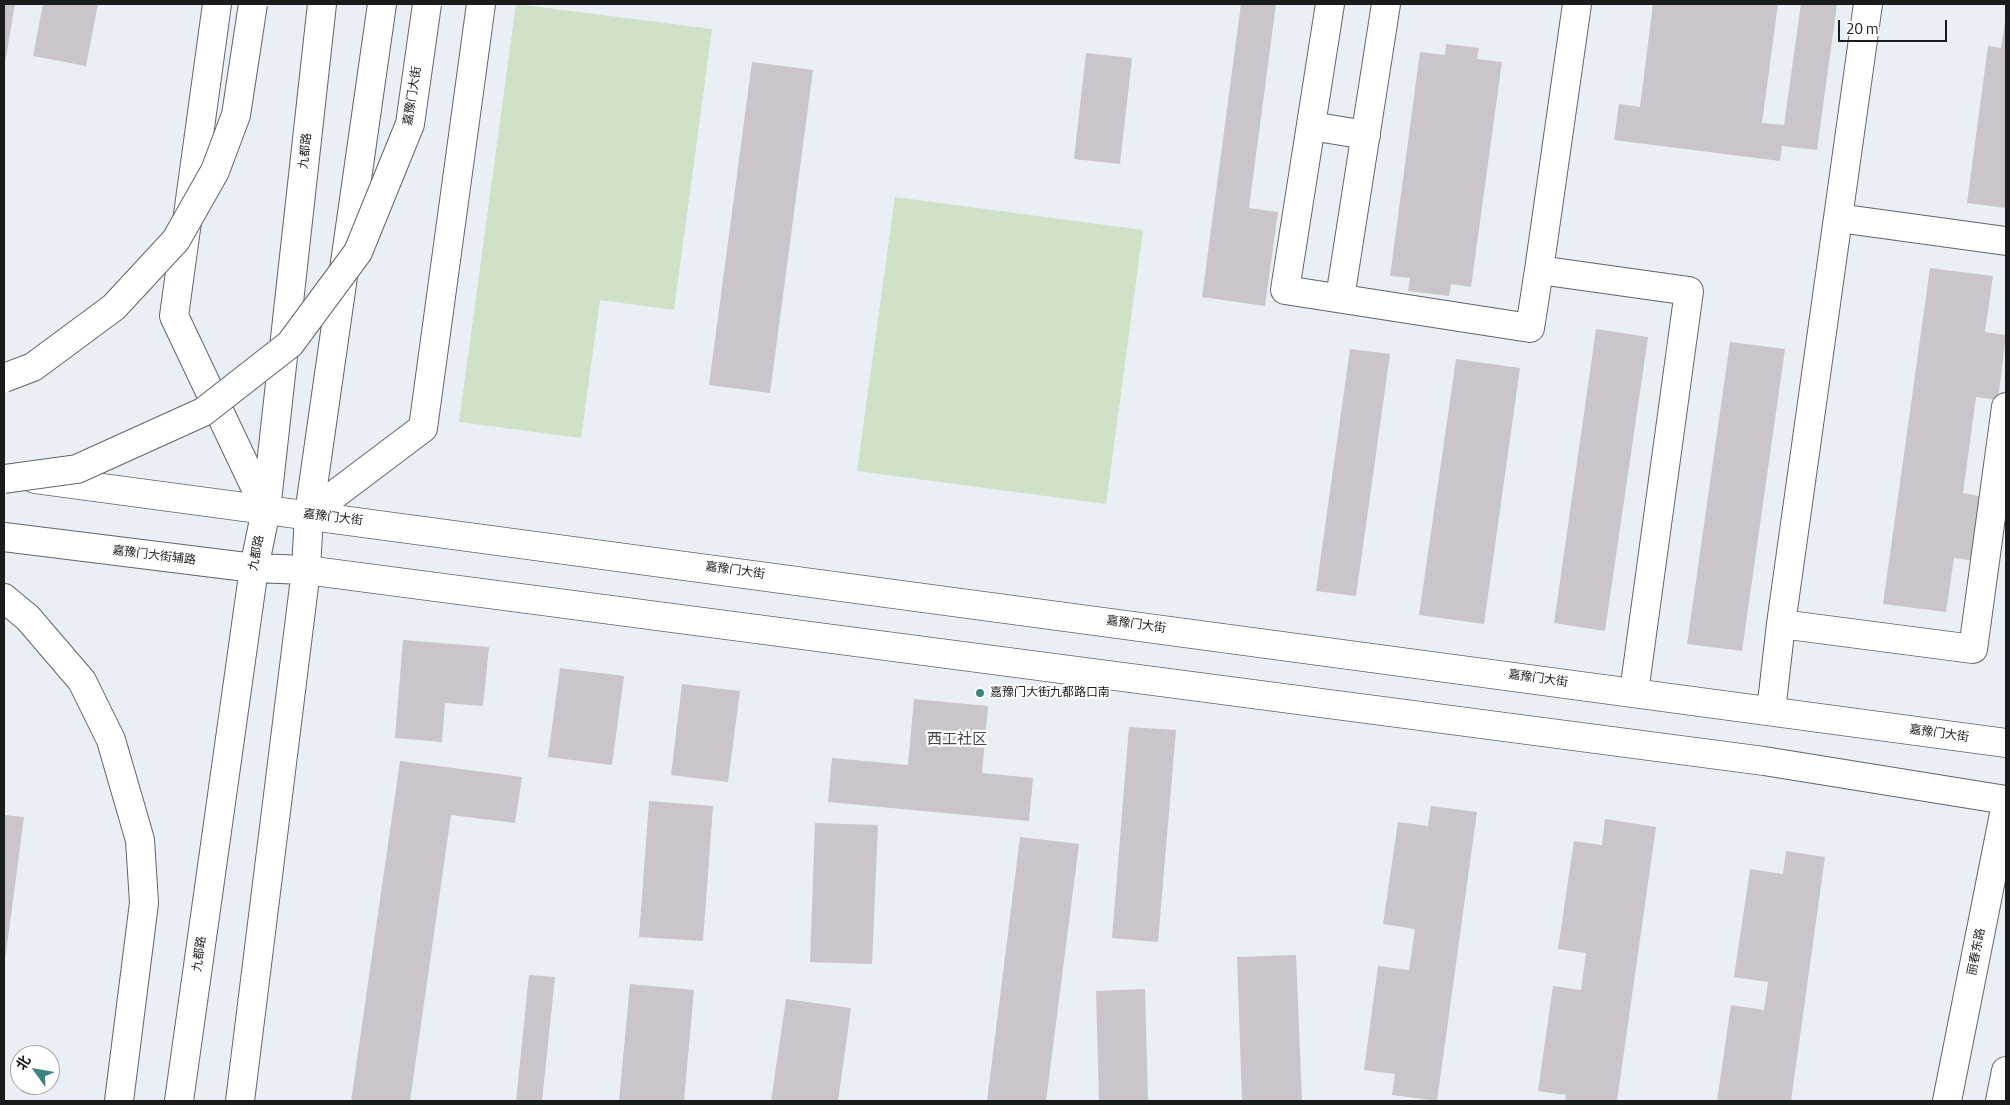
<!DOCTYPE html>
<meta charset="utf-8">
<style>
body{margin:0}
#map{position:relative;width:2010px;height:1105px;overflow:hidden;background:#eaeff5;font-family:"Titillium Web","Noto Sans SC",sans-serif}
canvas{display:block}
.frame{position:absolute;inset:0;border:5px solid #191b1d;pointer-events:none}
.north{position:absolute;left:10px;top:1045px;width:50px;height:50px;box-sizing:border-box;background:#fff;border:1px solid #a3a4a5;border-radius:50%;rotate:302deg;font-size:14px;font-weight:700;line-height:20px;text-align:center;color:#191b1d}
.north::after{content:'';display:block;margin:auto;width:18px;height:22px;background:#3c8482;clip-path:polygon(50% 0,100% 100%,50% 72%,0 100%)}
.scale{position:absolute;left:1838px;top:20px;width:109px;height:22px;box-sizing:border-box;border:2px solid #191b1d;border-top:0;padding-left:6px;font-size:15px;line-height:18px;white-space:nowrap;color:#191b1d;-webkit-text-stroke:4px #fff;paint-order:stroke}
</style>
<div id="map">
<canvas width="2010" height="1105"></canvas>
<div class="frame"></div>
<div class="north">北</div>
<div class="scale">20 m</div>
</div>
<script>
const ctx = document.querySelector('canvas').getContext('2d');
ctx.lineJoin = 'round';
function fillPath(path, color) {
  ctx.fillStyle = color;
  ctx.fill(path, 'evenodd');
}
function strokePath(path, color, width, dash) {
  ctx.strokeStyle = color;
  ctx.lineWidth = width;
  ctx.lineCap = dash ? 'butt' : 'round';
  ctx.setLineDash(dash || []);
  ctx.stroke(path);
}
function write(font, color, halo, rows, align = 'center') {
  ctx.font = font + ' "Titillium Web","Noto Sans SC",sans-serif';
  ctx.lineWidth = 4.5;
  ctx.setLineDash([]);
  ctx.textBaseline = 'middle';
  ctx.strokeStyle = halo;
  ctx.fillStyle = color;
  for (const [text, x, y, turn = 0] of rows) {
    ctx.save();
    ctx.translate(x, y);
    ctx.rotate((+turn || 0) * Math.PI / 180);
    ctx.textAlign = isNaN(turn) ? turn : align;
    if (halo) ctx.strokeText(text, 0, 0);
    ctx.fillText(text, 0, 0);
    ctx.restore();
  }
}
fillPath(new Path2D(`
 M516 4 712 29 674 310 600 300 581 438 459 422Z
 M895 197 1143 230 1106 504 857 471Z`), '#cfe1c6');
fillPath(new Path2D(`
 M4 4H15L5 63H4Z
 M43 4H98L86 66 33 56Z
 M1241 4H1276L1249 208 1278 212 1265 306 1202 297Z
 M1653 4H1778L1762 123 1784 125 1801 4H1837L1817 150 1782 146 1780 161 1614 140 1619 104 1640 107Z
 M2005 21H2006V208L1967 203 1988 46 2001 48Z
 M1446 44 1479 48 1477 59 1502 62 1471 287 1451 284 1449 296 1408 291 1410 278 1390 276 1420 52 1445 55Z
 M1086 53 1132 58 1120 164 1074 159Z
 M752 62 813 70 770 393 709 385Z
 M1930 268 1993 276 1985 332 2006 335 1998 400 1976 397 1963 493 1984 497 1976 561 1954 558 1946 612 1883 604Z
 M1596 329 1648 337 1605 631 1554 623Z
 M1730 342 1785 349 1742 651 1687 644Z
 M1350 349 1390 354 1356 596 1316 591Z
 M1456 359 1520 368 1484 624 1419 615Z
 M403 640 489 647 483 706 445 703 442 742 395 738Z
 M560 668 624 676 612 765 548 757Z
 M682 684 740 691 728 782 671 775Z
 M914 699 988 706 982 773 1033 778 1029 821 828 802 832 758 908 765Z
 M1129 727 1176 730 1158 942 1112 938Z
 M400 761 522 777 515 823 451 815 410 1101H351Z
 M649 801 713 806 703 941 639 937Z
 M1431 806 1477 812 1437 1101 1392 1095 1395 1074 1364 1070 1378 966 1409 970 1415 929 1383 924 1398 822 1428 826Z
 M4 815 24 817 5 960H4Z
 M1605 819 1656 827 1617 1101H1565L1566 1095 1538 1091 1553 986 1581 990 1586 953 1558 949 1574 841 1602 845Z
 M815 823 878 825 872 964 810 962Z
 M1020 837 1079 844 1046 1101H987Z
 M1786 851 1825 857 1791 1101H1717L1731 1005 1764 1010 1768 982 1734 977 1750 869 1783 874Z
 M1296 955 1302 1101H1242L1237 957Z
 M529 975 555 977 542 1101H516Z
 M630 984 694 990 684 1101H619Z
 M1145 989 1148 1101H1099L1096 991Z
 M786 999 851 1008 838 1101H771Z`), '#cac5ca');
const minor = new Path2D(`
 M217 4 174 316 266 510
 M1330 4 1285 290 1530 328 1539 270
 M1577 4 1539 270 1689 291 1634 692
 M1311 126 1366 135
 M1838 218 2006 241
 M1340 298 1386 4
 M309 514 423 428 481 4
 M1781 624 1973 649 2006 407
 M1771 711 1781 624 1868 4`);
const major = new Path2D(`
 M35 479 2006 743
 M4 537 254 568 306 570 1764 761 2006 800
 M179 1101 254 568 266 510 322 4
 M240 1101 306 570 309 514 382 4
 M1947 1101 2006 804
 M2000 1101 2006 1071`);
const highway = new Path2D(`
 M4 598 28 618 82 681 111 740 140 840 144 903 119 1101`);
strokePath(minor, '#616569', 30);
strokePath(major, '#616569', 30);
strokePath(highway, '#616569', 30);
strokePath(minor, '#fff', 28);
strokePath(major, '#fff', 28);
strokePath(highway, '#fff', 28);
const highwayBridge = new Path2D(`
 M4 378 33 367 114 307 176 240 215 171 236 115 253 4
 M4 479 77 469 203 412 290 344 358 252 410 124 427 4`);
strokePath(highwayBridge, '#616569', 30, []);
strokePath(highwayBridge, '#fff', 28);
for (const [x, y, r, color] of [
 [980,693,5,"#3c8482"]
]) {
  const dot = new Path2D();
  dot.arc(x, y, r, 0, 2 * Math.PI);
  ctx.fillStyle = color;
  ctx.fill(dot);
  strokePath(dot, '#fff', 2);
}
write('12px', '#191b1d', '#fff', [
 ["嘉豫门大街",413,96,-81],
 ["九都路",306,151,-84],
 ["嘉豫门大街",333,518,7],
 ["九都路",257,553,-79],
 ["嘉豫门大街辅路",154,556,7],
 ["嘉豫门大街",735,571,8],
 ["嘉豫门大街",1136,625,8],
 ["嘉豫门大街",1538,679,8],
 ["嘉豫门大街",1939,734,8],
 ["丽春东路",1977,952,-79],
 ["九都路",200,954,-82]
]);
write('12px', '#191b1d', '#fff', [
 ["嘉豫门大街九都路口南",990,693]
], 'left');
write('15px', '#43474b', '#fff', [
 ["西工社区",957,740]
]);
</script>
